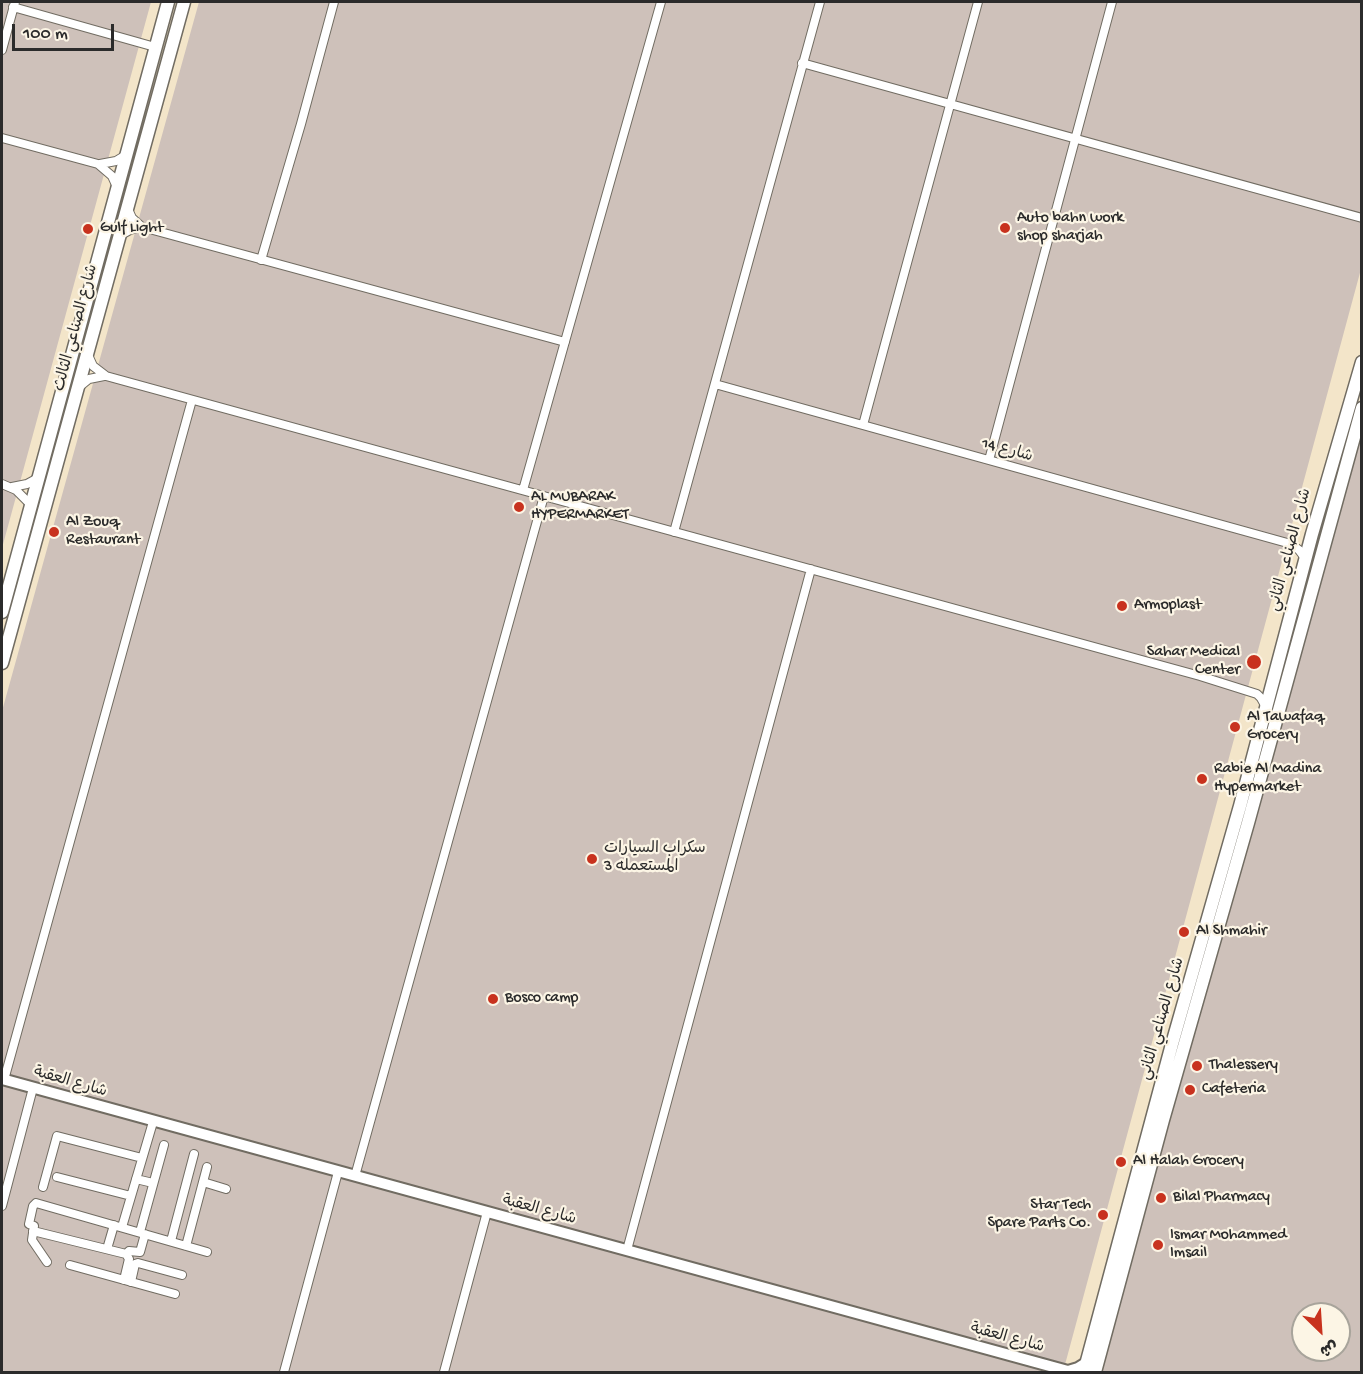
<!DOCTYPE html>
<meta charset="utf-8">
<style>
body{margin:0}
#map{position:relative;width:1363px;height:1374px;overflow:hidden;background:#f3e5c9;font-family:"Gochi Hand","Playpen Sans Arabic",sans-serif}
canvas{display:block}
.frame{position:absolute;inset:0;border:3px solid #2b2b2b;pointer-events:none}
.north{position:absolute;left:1291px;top:1302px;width:60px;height:60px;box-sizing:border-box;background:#fcf5e5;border:2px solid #a8a49b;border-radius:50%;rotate:155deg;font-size:16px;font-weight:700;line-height:24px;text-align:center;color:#2b2b2b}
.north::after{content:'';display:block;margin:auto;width:21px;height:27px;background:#c8321e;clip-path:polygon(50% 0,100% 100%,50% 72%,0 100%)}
.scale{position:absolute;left:12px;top:24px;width:102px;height:27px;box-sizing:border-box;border:3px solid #2b2b2b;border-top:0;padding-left:8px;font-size:18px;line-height:21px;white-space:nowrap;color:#2b2b2b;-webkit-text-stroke:4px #fcf5e5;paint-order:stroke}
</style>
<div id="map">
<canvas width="1363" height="1374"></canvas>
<div class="frame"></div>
<div class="north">ش</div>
<div class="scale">100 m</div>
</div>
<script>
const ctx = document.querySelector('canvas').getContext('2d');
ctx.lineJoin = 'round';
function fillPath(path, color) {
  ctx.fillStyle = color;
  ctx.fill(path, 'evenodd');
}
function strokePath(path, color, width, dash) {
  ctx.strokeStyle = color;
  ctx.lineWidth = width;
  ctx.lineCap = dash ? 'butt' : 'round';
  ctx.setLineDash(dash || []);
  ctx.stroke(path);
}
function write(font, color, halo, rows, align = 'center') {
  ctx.font = font + ' "Gochi Hand","Playpen Sans Arabic",sans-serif';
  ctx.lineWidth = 4.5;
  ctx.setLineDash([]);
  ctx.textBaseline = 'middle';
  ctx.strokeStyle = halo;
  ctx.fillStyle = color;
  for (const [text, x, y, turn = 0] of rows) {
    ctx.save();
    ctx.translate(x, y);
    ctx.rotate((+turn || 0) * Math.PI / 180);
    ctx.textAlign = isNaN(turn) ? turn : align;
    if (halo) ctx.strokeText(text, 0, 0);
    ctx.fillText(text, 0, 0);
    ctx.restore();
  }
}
fillPath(new Path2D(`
 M2 2H151L2 548Z
 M199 2H1361V269L1063 1372H2V711Z
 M1361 415V1372H1101ZM1303 1314H1339V1350H1303Z`), '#cec1ba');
const street = new Path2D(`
 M13 7 155 47
 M2 50 15 2
 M802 63 1362 218
 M2 138 98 164 112 176 117 187
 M100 164 116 161 126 155
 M127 207 132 218 142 227 565 342
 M119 236 130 230 142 227
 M261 260 301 124 334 2
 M88 355 93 366 106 376 1200 676 1257 694 1261 698 1266 707
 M715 384 1291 544 1299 550 1305 558
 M78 388 89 379 104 376
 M863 425 978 2
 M989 460 1112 2
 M2 484 16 490 31 505
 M12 487 27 484 38 478
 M523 490 661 2
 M674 532 820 2
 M4 1080 192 400
 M355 1176 544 496
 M57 1177 131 1196
 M136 1179 153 1183
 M203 1182 226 1189
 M43 1187 57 1136 142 1158
 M2 1206 33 1088
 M122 1227 153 1122
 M33 1231 126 1254 129 1259 124 1280
 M140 1232 164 1145
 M171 1241 194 1154
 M186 1246 207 1167
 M107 1249 114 1225
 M627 1250 811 569
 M126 1254 129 1251 140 1252 145 1234
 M47 1262 32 1240 34 1226 29 1224 33 1206 36 1203 207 1252
 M70 1265 175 1294
 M131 1282 135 1264 138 1263 182 1275
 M284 1372 338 1172
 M444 1372 487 1212`);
const secondary = new Path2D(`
 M2 1079 1068 1371 1078 1368 1086 1363`);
const primary = new Path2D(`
 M2 612 168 2
 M2 663 184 2
 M1084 1372 1172 1044 1240 806 1312 534 1362 362
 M1095 1372 1163 1120 1248 823 1362 408`);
strokePath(street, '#716c62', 10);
strokePath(secondary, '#716c62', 14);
strokePath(primary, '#716c62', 15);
strokePath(street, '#fff', 8);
strokePath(secondary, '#fff', 10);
strokePath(primary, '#fff', 12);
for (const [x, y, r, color] of [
 [1005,228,6,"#c8321e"],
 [88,229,6,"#c8321e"],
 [519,507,6,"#c8321e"],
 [54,532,6,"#c8321e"],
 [1122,606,6,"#c8321e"],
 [1254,662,8,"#c8321e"],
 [1235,727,6,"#c8321e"],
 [1202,779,6,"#c8321e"],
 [592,859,6,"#c8321e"],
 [1184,932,6,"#c8321e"],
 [493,999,6,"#c8321e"],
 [1197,1066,6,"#c8321e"],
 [1190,1090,6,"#c8321e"],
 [1121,1162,6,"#c8321e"],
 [1161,1198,6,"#c8321e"],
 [1103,1215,6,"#c8321e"],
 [1158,1245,6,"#c8321e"]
]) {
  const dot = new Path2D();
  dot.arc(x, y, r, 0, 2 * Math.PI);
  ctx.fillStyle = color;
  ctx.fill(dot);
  strokePath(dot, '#fcf5e5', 2);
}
write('16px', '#2b2b2b', '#fcf5e5', [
 ["Auto bahn work",1017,219],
 ["shop sharjah",1017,237],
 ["Gulf Light",100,229],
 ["AL MUBARAK",531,498],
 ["HYPERMARKET",531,516],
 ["Al Zouq",66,523],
 ["Restaurant",66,541],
 ["Armoplast",1134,606],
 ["Sahar Medical",1240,653,"right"],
 ["Center",1240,671,"right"],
 ["Al Tawafaq",1247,718],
 ["Grocery",1247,736],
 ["Rabie Al Madina",1214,770],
 ["Hypermarket",1214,788],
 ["سكراب السيارات",604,850],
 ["المستعمله 3",604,868],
 ["Al Shmahir",1196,932],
 ["Bosco camp",505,999],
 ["Thalessery",1209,1066],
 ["Cafeteria",1202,1090],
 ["Al Halah Grocery",1133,1162],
 ["Bilal Pharmacy",1173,1198],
 ["Star Tech",1091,1206,"right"],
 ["Spare Parts Co.",1091,1224,"right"],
 ["Ismar Mohammed",1170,1236],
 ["Imsail",1170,1254]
], 'left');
write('16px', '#2b2b2b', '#fcf5e5', [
 ["شارع الصناعي الثالث",77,328,-75],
 ["شارع 14",1007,451,16],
 ["شارع الصناعي الثاني",1291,550,-75],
 ["شارع الصناعي الثاني",1163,1019,-74],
 ["شارع العقبة",70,1083,16],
 ["شارع العقبة",539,1211,15],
 ["شارع العقبة",1007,1339,15]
]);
</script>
